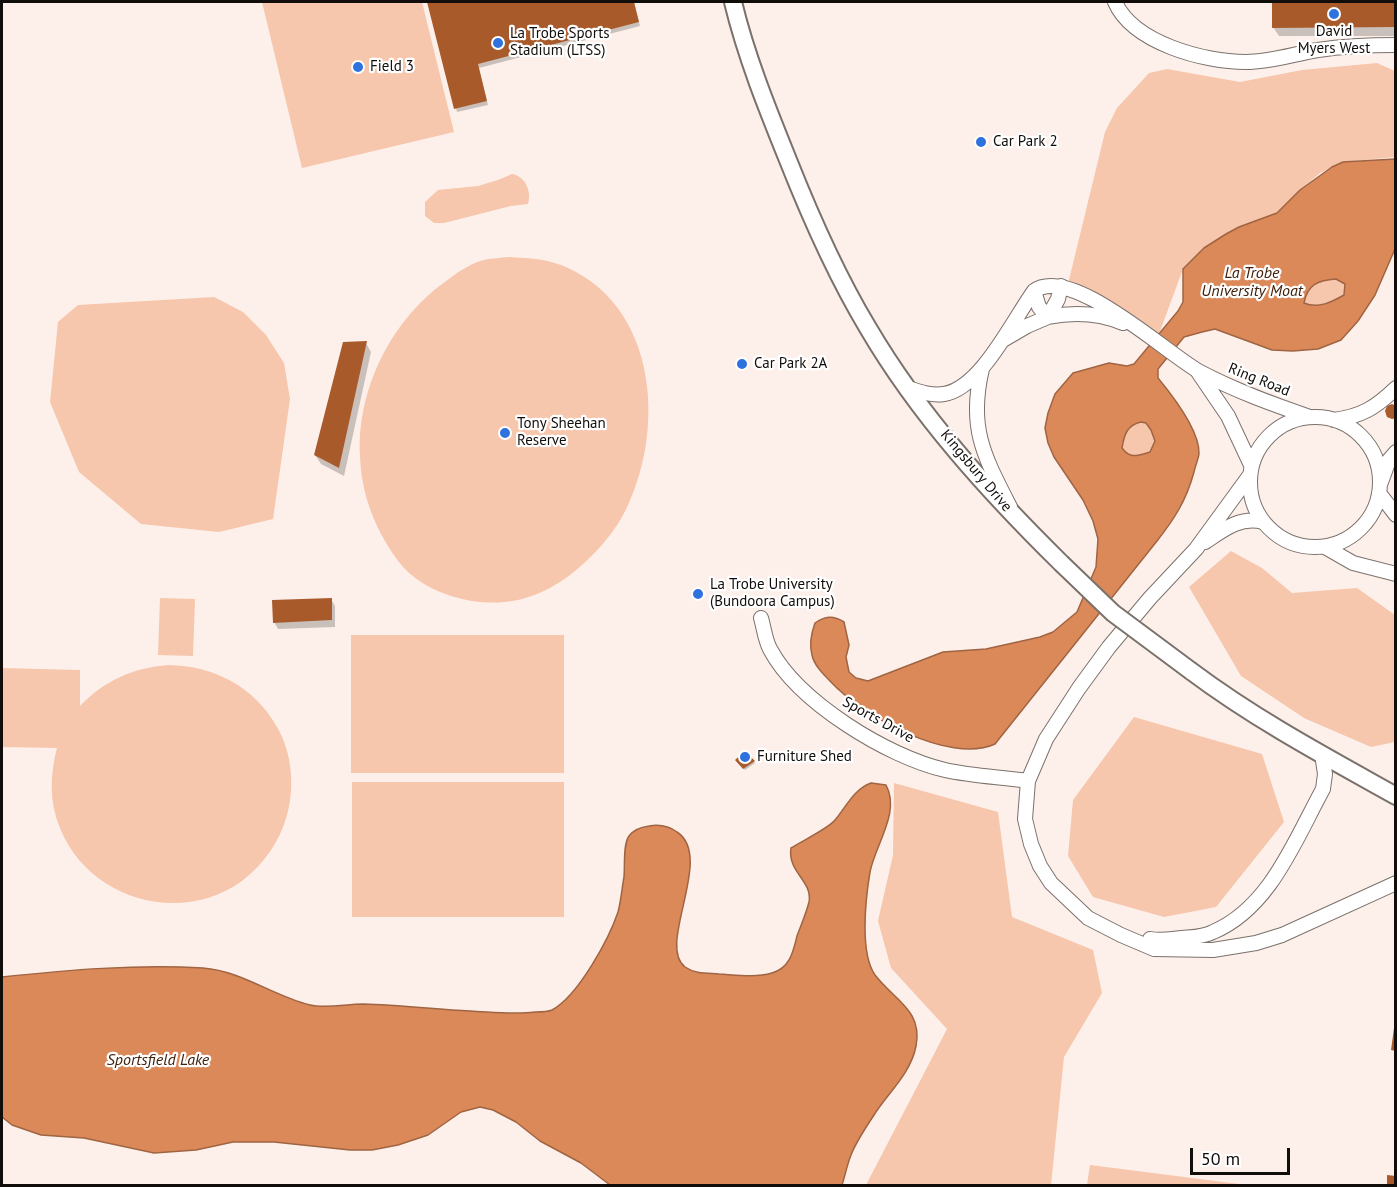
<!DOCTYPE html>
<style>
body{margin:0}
#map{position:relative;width:1397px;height:1187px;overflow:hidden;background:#fdf0ea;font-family:"PT Sans",sans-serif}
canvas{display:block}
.frame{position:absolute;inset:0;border:3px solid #110d0b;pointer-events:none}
.scale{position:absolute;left:1190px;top:1148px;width:100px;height:27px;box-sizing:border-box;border:3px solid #110d0b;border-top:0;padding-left:8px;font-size:18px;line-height:21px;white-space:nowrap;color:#110d0b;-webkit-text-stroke:4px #fff;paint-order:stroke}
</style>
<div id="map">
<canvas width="1397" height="1187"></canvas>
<div class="frame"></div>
<div class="scale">50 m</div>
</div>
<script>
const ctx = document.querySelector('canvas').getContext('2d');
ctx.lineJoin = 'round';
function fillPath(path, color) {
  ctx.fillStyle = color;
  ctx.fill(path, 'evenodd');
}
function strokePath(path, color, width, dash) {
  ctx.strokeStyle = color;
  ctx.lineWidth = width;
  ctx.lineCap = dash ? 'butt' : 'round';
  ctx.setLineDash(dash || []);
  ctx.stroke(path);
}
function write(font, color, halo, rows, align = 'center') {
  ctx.font = font + ' "PT Sans",sans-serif';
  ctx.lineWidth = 4.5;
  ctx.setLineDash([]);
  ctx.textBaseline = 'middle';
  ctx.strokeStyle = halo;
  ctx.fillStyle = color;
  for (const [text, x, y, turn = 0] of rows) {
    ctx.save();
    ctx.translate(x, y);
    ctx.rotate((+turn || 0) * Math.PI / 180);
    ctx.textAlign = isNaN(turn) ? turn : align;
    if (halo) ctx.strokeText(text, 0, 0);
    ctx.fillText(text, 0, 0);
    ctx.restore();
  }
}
fillPath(new Path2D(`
 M262 2H422L454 132 302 168Z
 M1377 63 1395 71V157L1343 162 1320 173 1300 190 1277 213 1239 227 1204 248 1183 269 1159 334 1068 284 1105 132 1117 108 1149 73 1167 69 1240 82 1302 70Z
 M512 174C525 176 532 191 528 204L511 206 444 223H434L425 216V202L438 190 478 186 498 180Z
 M509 257C529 258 550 259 568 268 656 308 665 426 628 505 617 530 596 554 575 571 544 596 512 607 472 601 443 596 413 583 396 558 374 527 361 493 360 455 357 387 393 317 449 279 459 271 472 263 484 260 492 258 501 258 509 257Z
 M1336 279 1345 284V295C1332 302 1318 309 1304 303 1307 285 1318 280 1336 279Z
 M214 297 243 312 266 335 284 363 290 399 273 519 219 532 141 524 79 472 50 402 58 322 78 305Z
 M1141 422 1146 423 1151 430 1155 441 1150 452C1138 456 1130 459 1122 448 1124 435 1127 425 1141 422Z
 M1231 551 1262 568 1292 593 1357 588 1395 615V742L1371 747 1304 718 1241 676 1189 587Z
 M160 598 195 599 193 656 158 655Z
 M351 635H564V773H351Z
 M168 665C214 666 254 686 277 727 292 753 295 786 287 815 280 841 264 864 242 881 180 926 88 899 60 828 49 802 50 775 57 748L2 747V668L80 670V706C105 680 133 668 168 665Z
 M1134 717 1262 754 1284 822 1216 907 1164 917 1093 897 1068 856 1073 800Z
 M352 782H564V917H352Z
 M894 783 998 812 1012 917 1093 950 1102 993 1064 1057 1051 1185H866L947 1029 891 968 878 921 893 855Z
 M1090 1165 1247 1185H1087Z`), '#f6c6ad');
const water = new Path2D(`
 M1395 159V249L1375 295 1358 321 1341 340 1318 349 1293 351 1272 350 1215 329 1202 332 1184 337 1158 369V378C1172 395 1200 431 1199 454 1198 460 1195 467 1194 472 1186 501 1175 518 1157 541L995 744C949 765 861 715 830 681 823 674 814 665 812 655 809 644 811 634 815 623 825 616 833 615 844 622L849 645 846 657 849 672 856 678 868 681 943 652 986 649 1040 637 1053 632 1077 612 1096 567 1098 539 1093 521 1083 500 1054 457 1048 443 1045 428 1048 413 1055 394 1073 373 1109 363 1127 366 1134 364 1178 311 1183 302V269L1204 248 1226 234 1239 227 1277 213 1300 190 1332 167 1343 162ZM1336 279 1345 284 1344 295C1332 302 1318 309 1304 303 1307 285 1318 280 1336 279ZM1141 422 1146 423 1151 430 1155 441 1150 452C1137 456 1130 459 1122 448 1124 435 1127 425 1141 422Z
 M871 783 886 785C901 812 875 845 870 872 867 890 865 909 865 927 865 942 866 962 875 975 894 1000 923 1010 916 1046 911 1073 888 1093 874 1115 866 1127 856 1142 851 1155 847 1165 845 1176 842 1185H610L581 1163 540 1141 516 1122 493 1110 480 1107 461 1112 428 1135 398 1145 372 1150H350L274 1142H233L196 1150 154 1153 84 1138 41 1135 12 1125 2 1117V977C68 970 136 964 203 968 242 971 273 996 310 1005 326 1009 346 1004 363 1004 399 1005 434 1009 470 1011 492 1012 513 1015 535 1012 540 1012 548 1012 552 1010 578 996 609 939 618 912 621 901 622 888 624 877 625 866 623 844 629 836 634 829 642 827 649 826 660 824 669 826 677 832 715 857 656 945 685 967 695 974 707 973 719 974 736 975 755 978 772 973 790 968 793 952 797 936 801 925 806 914 809 902 813 881 787 872 791 848 802 841 829 828 835 820 846 807 854 789 871 783Z`);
fillPath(water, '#dc895a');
strokePath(water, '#9f6442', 1.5);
fillPath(new Path2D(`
 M429 2H634L640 26 479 68 488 105 457 112Z
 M1273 2H1396V36H1279L1273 27Z
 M366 343 371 352 344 476 321 464 315 455Z
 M331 599 335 606V627L278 629 274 622Z
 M745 753 755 763 745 770 738 762Z`), '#0003');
fillPath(new Path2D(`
 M427 2H634L639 22 478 64 487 101 454 109Z
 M1272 2H1396V27L1272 28Z
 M367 341 339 468 314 455 343 342Z
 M1392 404 1396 406V418L1392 419 1387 417 1385 411 1387 406Z
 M332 598V620L273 623 272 600Z
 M745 751 755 761 743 769 735 760Z
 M1394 1028H1396V1051L1391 1050Z
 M1387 1175 1396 1176V1186H1387Z`), '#a95a2a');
const minor = new Path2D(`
 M1115 2C1133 43 1204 62 1246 62 1270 62 1294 54 1318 50 1344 46 1369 45 1396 45
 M1034 291 1039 307 1048 317C1073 312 1099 313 1123 323
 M1003 340 1027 326 1048 317 1058 299 1061 286
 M982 369C968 428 984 456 1010 507
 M1198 372 1228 416 1251 465
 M908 388C920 392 932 396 944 394 981 388 1013 320 1034 291 1071 264 1167 354 1200 372 1236 391 1272 404 1310 417
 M1250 482a65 65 0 1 1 130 0a65 65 0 1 1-130 0Z
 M1334 420C1362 416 1375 408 1396 388
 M1250 475 1196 549 1150 598 1109 647 1079 688 1046 739 1028 781 1025 819 1031 844 1040 866 1051 883 1088 918 1121 935 1154 949 1213 950 1256 943 1282 935 1396 883
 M1381 482 1389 460 1396 452
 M1379 493 1396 515
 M1205 542C1223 530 1240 516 1263 522
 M1325 547 1353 563 1396 574
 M761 618C764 628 765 640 770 649 798 702 888 757 945 770 972 776 1000 777 1028 781
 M1150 939C1161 941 1171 939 1182 938 1192 937 1204 937 1213 932 1270 908 1295 840 1323 789L1325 774 1322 754`);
const major = new Path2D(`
 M733 2C746 56 767 108 788 160 811 218 836 275 868 328 919 415 989 492 1061 563
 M1191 671C1255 719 1326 757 1396 796`);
strokePath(minor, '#7b716b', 16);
strokePath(major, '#7b716b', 20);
strokePath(minor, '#fff', 14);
strokePath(major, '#fff', 16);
const majorBridge = new Path2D(`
 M1061 563 1113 613 1191 671`);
strokePath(majorBridge, '#7b716b', 20, []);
strokePath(majorBridge, '#fff', 16);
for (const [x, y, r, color] of [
 [1334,14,6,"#2d72de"],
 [498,43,6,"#2d72de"],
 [358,67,6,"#2d72de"],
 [981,142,6,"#2d72de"],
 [742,364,6,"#2d72de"],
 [505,433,6,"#2d72de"],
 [698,594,6,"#2d72de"],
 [745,757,6,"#2d72de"]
]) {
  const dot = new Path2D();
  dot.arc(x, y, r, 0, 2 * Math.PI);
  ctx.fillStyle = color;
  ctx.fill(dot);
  strokePath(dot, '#fff', 2);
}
write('15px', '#110d0b', '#fff', [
 ["David",1334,32,"center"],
 ["Myers West",1334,49,"center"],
 ["La Trobe Sports",510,34],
 ["Stadium (LTSS)",510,51],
 ["Field 3",370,67],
 ["Car Park 2",993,142],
 ["Car Park 2A",754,364],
 ["Tony Sheehan",517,424],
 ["Reserve",517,441],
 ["La Trobe University",710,585],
 ["(Bundoora Campus)",710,602],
 ["Furniture Shed",757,757]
], 'left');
write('15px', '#110d0b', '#fff', [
 ["Ring Road",1259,380,22],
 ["Kingsbury Drive",976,471,50],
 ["Sports Drive",878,720,29]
]);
write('italic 16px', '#41200c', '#fff', [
 ["La Trobe",1252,273],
 ["University Moat",1252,291],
 ["Sportsfield Lake",158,1060]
]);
</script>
